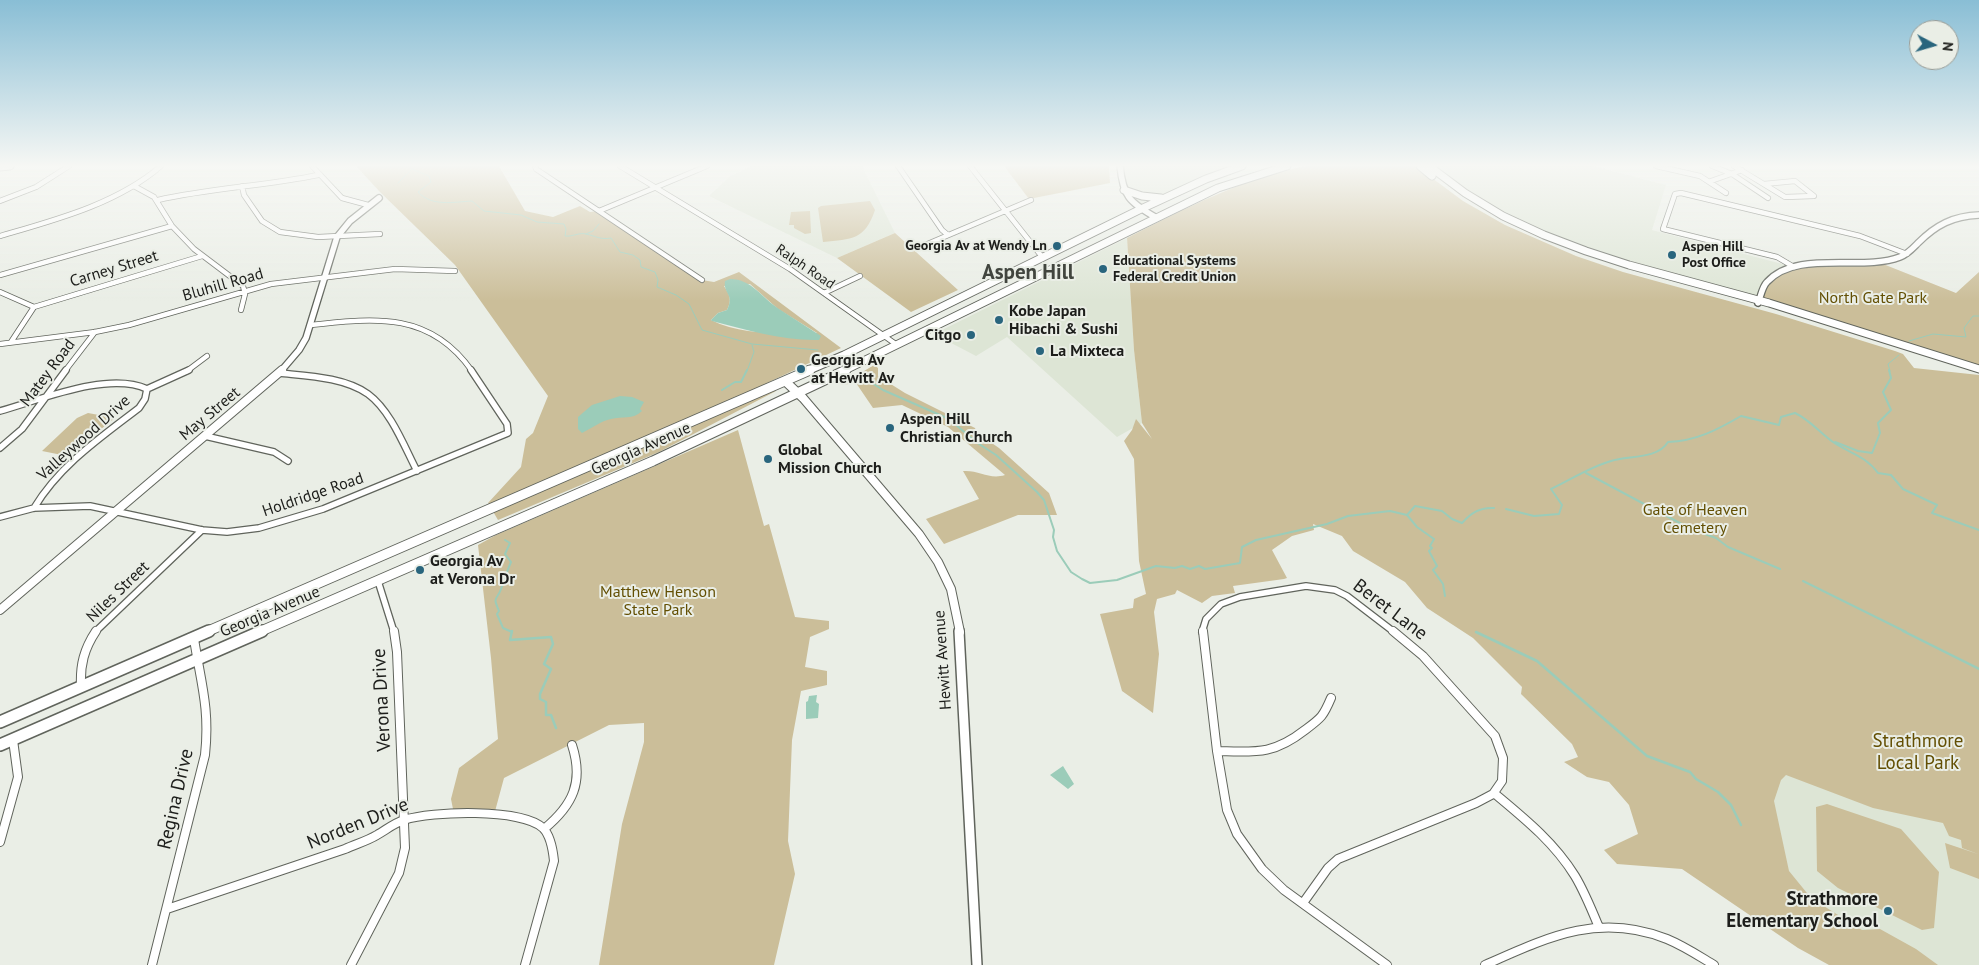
<!DOCTYPE html>
<style>
body{margin:0}
#map{position:relative;width:1979px;height:965px;overflow:hidden;background:#eaeee6;font-family:"PT Sans",sans-serif}
canvas{display:block}
.north{position:absolute;left:1909px;top:20px;width:50px;height:50px;box-sizing:border-box;background:#eaeee6;border:1px solid #989b95;border-radius:50%;rotate:96deg;font-size:14px;font-weight:700;line-height:20px;text-align:center;color:#1d1e1b}
.north::after{content:'';display:block;margin:auto;width:18px;height:22px;background:#29657d;clip-path:polygon(50% 0,100% 100%,50% 72%,0 100%)}
</style>
<div id="map">
<canvas width="1979" height="965"></canvas>
<div class="north">N</div>
</div>
<script>
const ctx = document.querySelector('canvas').getContext('2d');
ctx.lineJoin = 'round';
function fillPath(path, color) {
  ctx.fillStyle = color;
  ctx.fill(path, 'evenodd');
}
function strokePath(path, color, width, dash) {
  ctx.strokeStyle = color;
  ctx.lineWidth = width;
  ctx.lineCap = dash ? 'butt' : 'round';
  ctx.setLineDash(dash || []);
  ctx.stroke(path);
}
function write(font, color, halo, rows, align = 'center') {
  ctx.font = font + ' "PT Sans",sans-serif';
  ctx.lineWidth = 4;
  ctx.setLineDash([]);
  ctx.textBaseline = 'middle';
  ctx.strokeStyle = halo;
  ctx.fillStyle = color;
  for (const [text, x, y, turn = 0] of rows) {
    ctx.save();
    ctx.translate(x, y);
    ctx.rotate((+turn || 0) * Math.PI / 180);
    ctx.textAlign = isNaN(turn) ? turn : align;
    if (halo) ctx.strokeText(text, 0, 0);
    ctx.fillText(text, 0, 0);
    ctx.restore();
  }
}
fillPath(new Path2D(`
 M752 166H862L895 233 837 258 709 196 730 176Z
 M1120 166H1242L1141 209 1129 200Z
 M1429 166H1593L1666 185 1652 230 1794 267 1760 300 1591 253 1491 209Z
 M1127 238 1134 350 1142 423 1117 437 1007 337 976 356 934 334Z
 M1782 768 1954 805 1979 813V965H1856L1740 858Z`), '#dde5d5');
fillPath(new Path2D(`
 M356 166H499L525 211 553 217 580 206 590 212 599 211 702 280 714 282 739 272 841 348 767 383 776 391 659 452 498 520 488 503 521 467 526 439 533 433 548 396 455 265 380 192ZM750 284 778 309 817 333C782 333 743 336 711 320L718 313 727 310C732 300 730 295 724 286Z
 M1004 166H1109L1110 183 1029 199Z
 M1306 166H1416L1463 201 1505 225 1576 256 1623 272 1776 314 1895 351 1903 354 1914 368 1979 375V879L1950 868 1945 843 1978 854 1962 848 1961 840 1949 836 1943 823 1873 808 1786 775 1781 780 1774 801 1789 871 1811 898 1862 930 1880 929 1916 949 1938 965H1829L1798 948 1682 869 1617 864 1604 850 1638 834 1629 805 1609 782 1587 777 1564 762 1578 757 1572 744 1521 694 1522 687 1473 638 1427 608 1405 582 1353 551 1342 536 1313 524 1314 530 1292 536 1272 550 1287 578 1284 579 1233 586 1235 593 1212 596 1202 603 1177 590 1175 594 1157 599 1154 612 1159 654 1153 713 1122 691 1100 614 1133 608 1134 599 1146 594 1139 561 1134 459 1124 441 1132 430 1136 419 1152 439 1142 423 1134 350 1127 238C1185 209 1242 178 1306 166Z
 M870 201 875 210C865 240 852 239 823 242L818 208 821 206Z
 M810 211 811 233 805 234 794 228V225H789L791 212Z
 M895 233 958 290 911 312 837 258Z
 M1878 262 1956 293 1979 272V367L1760 300 1767 281 1794 267Z
 M874 365 878 368V376L905 393 975 428 977 433 999 448 1049 493 1057 515H1018L944 544 926 519 979 499 963 471C980 470 989 480 1005 475L948 427 902 405 873 408 856 383 841 385Z
 M88 413 115 418 67 456 42 451 77 418Z
 M738 430 764 526 769 524 795 617 829 621V629L810 637 805 667 827 671V685L801 691 792 740 788 841 795 874 774 965H599L622 824 644 742V723L609 725 504 778 494 815 454 814 451 799 459 768 498 739 491 658 478 545 496 535Z
 M1827 804 1901 829 1939 872 1934 928 1922 930 1838 888 1817 871 1816 807Z`), '#cbbe99');
fillPath(new Path2D(`
 M730 279C752 279 762 298 779 309 793 318 807 327 821 336L819 340C784 341 746 330 712 321L711 320 718 313 727 310C735 294 723 294 725 281Z
 M620 396 632 397 644 402 640 409 642 411C633 420 622 416 611 419 601 421 592 428 582 433L578 429V417L592 405Z
 M817 695 816 702 819 704 818 718 806 719V702L808 701 809 696Z
 M1063 766 1074 784 1068 789 1050 775Z`), '#9bccb9');
strokePath(new Path2D(`
 M411 166 412 169 429 176 431 182 418 192C432 207 453 202 472 201L484 211 521 215 537 222 564 224 566 229 565 236C572 237 580 232 586 234 596 236 600 240 611 238L620 252 633 255 640 260 641 267 655 272 658 280 657 287 676 295 689 304 702 330 752 344 818 350
 M398 183 412 169
 M586 234 593 231 599 224
 M1909 341 1933 334 1966 337 1964 328 1973 316H1979
 M747 371 754 352 752 345
 M1890 371 1888 364 1899 355`), '#9bccb9', 1);
strokePath(new Path2D(`
 M861 376 883 390 949 419 976 442 996 455 1037 492 1044 500 1054 530 1053 537 1057 551 1071 572 1082 579 1090 583 1117 580 1156 566 1175 568 1182 566 1190 569 1199 566 1205 569 1240 563 1242 547 1256 540 1327 524 1348 516 1390 511 1407 515 1415 506 1442 511 1452 519 1462 523C1471 513 1480 507 1494 508
 M722 390 735 382H741L747 370
 M1835 442 1858 451 1872 453 1880 433 1878 423 1891 410 1883 392 1891 378 1889 370
 M1586 473 1691 529 1716 538 1728 547 1780 569
 M1506 509 1534 516 1559 514 1562 505 1551 489C1570 480 1590 467 1611 461 1627 455 1657 460 1668 442 1696 441 1717 430 1741 416L1779 425 1781 417 1795 413C1810 420 1819 432 1833 442 1849 453 1866 456 1878 473L1891 475 1903 489 1937 505 1932 513 1979 530
 M1407 515 1417 527 1434 539 1430 546 1432 548 1429 551 1437 566 1433 570 1443 584 1445 596
 M505 540 510 543 505 554 511 562C507 571 504 580 501 589 497 601 492 595 499 611L497 614 503 628 512 632
 M1803 581 1906 632`), '#9bccb9', 2);
strokePath(new Path2D(`
 M512 631 510 640 551 637 553 644 544 664 551 669 540 694V699L546 702V715H551L556 728
 M1903 631 1979 669
 M1476 632 1537 661 1647 756 1690 772 1696 779 1718 792 1731 805 1741 825`), '#9bccb9', 2.5);
const minorFar2 = new Path2D(`
 M312 166 342 198 368 205
 M535 166 536 169 702 280
 M620 166 790 269 897 345
 M898 166 942 230 948 235
 M970 166 1043 258
 M1656 166 1700 176 1726 193
 M1712 166 1732 174 1768 198
 M1734 166 1785 197 1814 196 1795 181 1764 184
 M1711 181 1742 170
 M134 186 154 197 172 226 194 249 243 286 245 294 241 310
 M242 186 244 195 262 221 280 232 318 237 380 234
 M158 200C211 188 265 186 318 175
 M0 201 36 187 69 166
 M599 211 707 166
 M0 236C55 220 117 204 161 166
 M918 248 1031 200
 M1794 267 1777 257 1663 229 1675 194 1681 193 1860 236 1907 254
 M0 275 172 226
 M0 292 34 307 11 342
 M824 293 860 276
 M34 307 202 256
 M310 325C375 318 430 311 472 371
 M0 344 95 332 129 325 271 284 395 269 455 271
 M65 371 95 332
 M187 371 207 356`);
const minorFar1 = new Path2D(`
 M279 373C307 376 344 377 368 394 391 411 404 446 417 471
 M147 389 189 370
 M0 411C40 400 108 371 147 389L145 399 139 408C100 438 60 465 34 508
 M205 436 274 452 288 461
 M0 448 22 429 66 370
 M0 517 34 508 90 506 202 530 227 532 259 528 323 509 508 433 507 424 471 370
 M378 581 394 632
 M95 632 202 530
 M1202 632 1206 619 1221 604 1240 597 1306 586 1335 590 1347 596 1394 632`);
const minor = new Path2D(`
 M1203 631 1217 751 1227 810 1237 834 1262 869 1284 890 1387 965
 M81 686C80 665 84 649 96 631
 M1217 751C1256 752 1273 755 1305 730 1321 718 1323 717 1331 698
 M1494 793C1524 818 1554 842 1575 876 1584 891 1591 908 1598 925
 M544 829C573 805 584 782 572 745
 M0 842 18 777 13 740
 M1303 903 1328 868 1338 859 1476 803 1493 794 1502 781 1503 758 1495 736 1423 656 1393 631
 M167 909 345 849C356 844 367 841 377 835 386 830 394 823 404 820 431 811 522 808 543 828 551 836 553 851 554 861L525 965
 M152 965 205 755C210 709 201 683 194 639
 M351 965 399 873 405 848 397 652 394 631
 M1485 965C1548 937 1599 912 1667 939 1684 946 1699 956 1714 965`);
const tertiaryFar2 = new Path2D(`
 M1120 166C1123 196 1129 202 1155 217
 M1758 303C1761 296 1762 287 1767 282 1797 249 1861 272 1900 257 1908 254 1913 248 1918 243 1936 225 1953 216 1979 215
 M281 371 299 350 306 338 337 237 350 221 379 198`);
const tertiaryFar1 = new Path2D(`
 M785 381 803 398 919 534 938 562 951 589 960 632
 M0 610 282 370`);
const tertiary = new Path2D(`
 M959 631 977 965`);
const secondary = new Path2D(`
 M1420 166 1432 176
 M1429 166 1465 193 1503 216 1544 235 1586 251 1629 265 1769 303 1979 369`);
const primaryFar2 = new Path2D(`
 M0 167 10 166
 M1124 190 1142 196 1161 198
 M807 371 844 355 1141 209 1206 179 1242 166
 M843 371 1218 188 1287 166`);
const primaryFar1 = new Path2D(`
 M206 632 810 370
 M259 632 653 461 846 370`);
const primary = new Path2D(`
 M0 722 209 631
 M0 745 262 631`);
strokePath(minorFar2, '#60645c', 6);
strokePath(minorFar1, '#60645c', 8);
strokePath(minor, '#60645c', 10);
strokePath(tertiaryFar2, '#60645c', 8);
strokePath(tertiaryFar1, '#60645c', 10);
strokePath(tertiary, '#60645c', 12);
strokePath(secondary, '#60645c', 9);
strokePath(primaryFar2, '#60645c', 9);
strokePath(primaryFar1, '#60645c', 11);
strokePath(primary, '#60645c', 14);
strokePath(minorFar2, '#fff', 4.5);
strokePath(minorFar1, '#fff', 5.5);
strokePath(minor, '#fff', 8);
strokePath(tertiaryFar2, '#fff', 5.5);
strokePath(tertiaryFar1, '#fff', 8);
strokePath(tertiary, '#fff', 9);
strokePath(secondary, '#fff', 7);
strokePath(primaryFar2, '#fff', 7);
strokePath(primaryFar1, '#fff', 9);
strokePath(primary, '#fff', 11);
const sky = ctx.createLinearGradient(0, 0, 0, 301);
sky.addColorStop(0, '#89bed5');
sky.addColorStop(0.55, '#f6f7f4');
sky.addColorStop(1, '#f6f7f400');
ctx.fillStyle = sky;
ctx.fillRect(0, 0, 1979, 301);
for (const [x, y, r, color] of [
 [1057,246,5,"#29657d"],
 [1672,255,5,"#29657d"],
 [1103,269,5,"#29657d"],
 [999,320,5,"#29657d"],
 [971,335,5,"#29657d"],
 [1040,351,5,"#29657d"],
 [801,369,5,"#29657d"],
 [890,428,5,"#29657d"],
 [768,459,5,"#29657d"],
 [420,570,5,"#29657d"],
 [1888,911,5,"#29657d"]
]) {
  const dot = new Path2D();
  dot.arc(x, y, r, 0, 2 * Math.PI);
  ctx.fillStyle = color;
  ctx.fill(dot);
  strokePath(dot, '#eaeee6', 2);
}
write('bold 14px', '#1d1e1b', '#eaeee6', [
 ["Georgia Av at Wendy Ln",1047,246,"right"],
 ["Aspen Hill",1682,247],
 ["Post Office",1682,263],
 ["Educational Systems",1113,261],
 ["Federal Credit Union",1113,277]
], 'left');
write('14px', '#1d1e1b', '#eaeee6', [
 ["Ralph Road",805,267,34]
]);
write('16px', '#1d1e1b', '#eaeee6', [
 ["Carney Street",114,269,-17],
 ["Bluhill Road",223,285,-16],
 ["Matey Road",48,373,-53],
 ["May Street",210,414,-40],
 ["Valleywood Drive",84,438,-42],
 ["Georgia Avenue",641,449,-24],
 ["Holdridge Road",313,495,-19],
 ["Niles Street",118,592,-44],
 ["Georgia Avenue",270,612,-23],
 ["Hewitt Avenue",943,660,-94]
]);
write('16px', '#634f03', '#eaeee6', [
 ["North Gate Park",1873,298],
 ["Gate of Heaven",1695,510],
 ["Cemetery",1695,528],
 ["Matthew Henson",658,592],
 ["State Park",658,610]
]);
write('bold 16px', '#1d1e1b', '#eaeee6', [
 ["Kobe Japan",1009,311],
 ["Hibachi & Sushi",1009,329],
 ["Citgo",961,335,"right"],
 ["La Mixteca",1050,351],
 ["Georgia Av",811,360],
 ["at Hewitt Av",811,378],
 ["Aspen Hill",900,419],
 ["Christian Church",900,437],
 ["Global",778,450],
 ["Mission Church",778,468],
 ["Georgia Av",430,561],
 ["at Verona Dr",430,579]
], 'left');
write('19px', '#1d1e1b', '#eaeee6', [
 ["Beret Lane",1390,610,37],
 ["Verona Drive",382,700,-93],
 ["Regina Drive",176,799,-77],
 ["Norden Drive",358,824,-22]
]);
write('19px', '#634f03', '#eaeee6', [
 ["Strathmore",1918,742],
 ["Local Park",1918,764]
]);
write('bold 19px', '#1d1e1b', '#eaeee6', [
 ["Strathmore",1878,900],
 ["Elementary School",1878,922]
], 'right');
write('bold 21px', '#41453e', '#eaeee6', [
 ["Aspen Hill",1028,273]
]);
</script>
